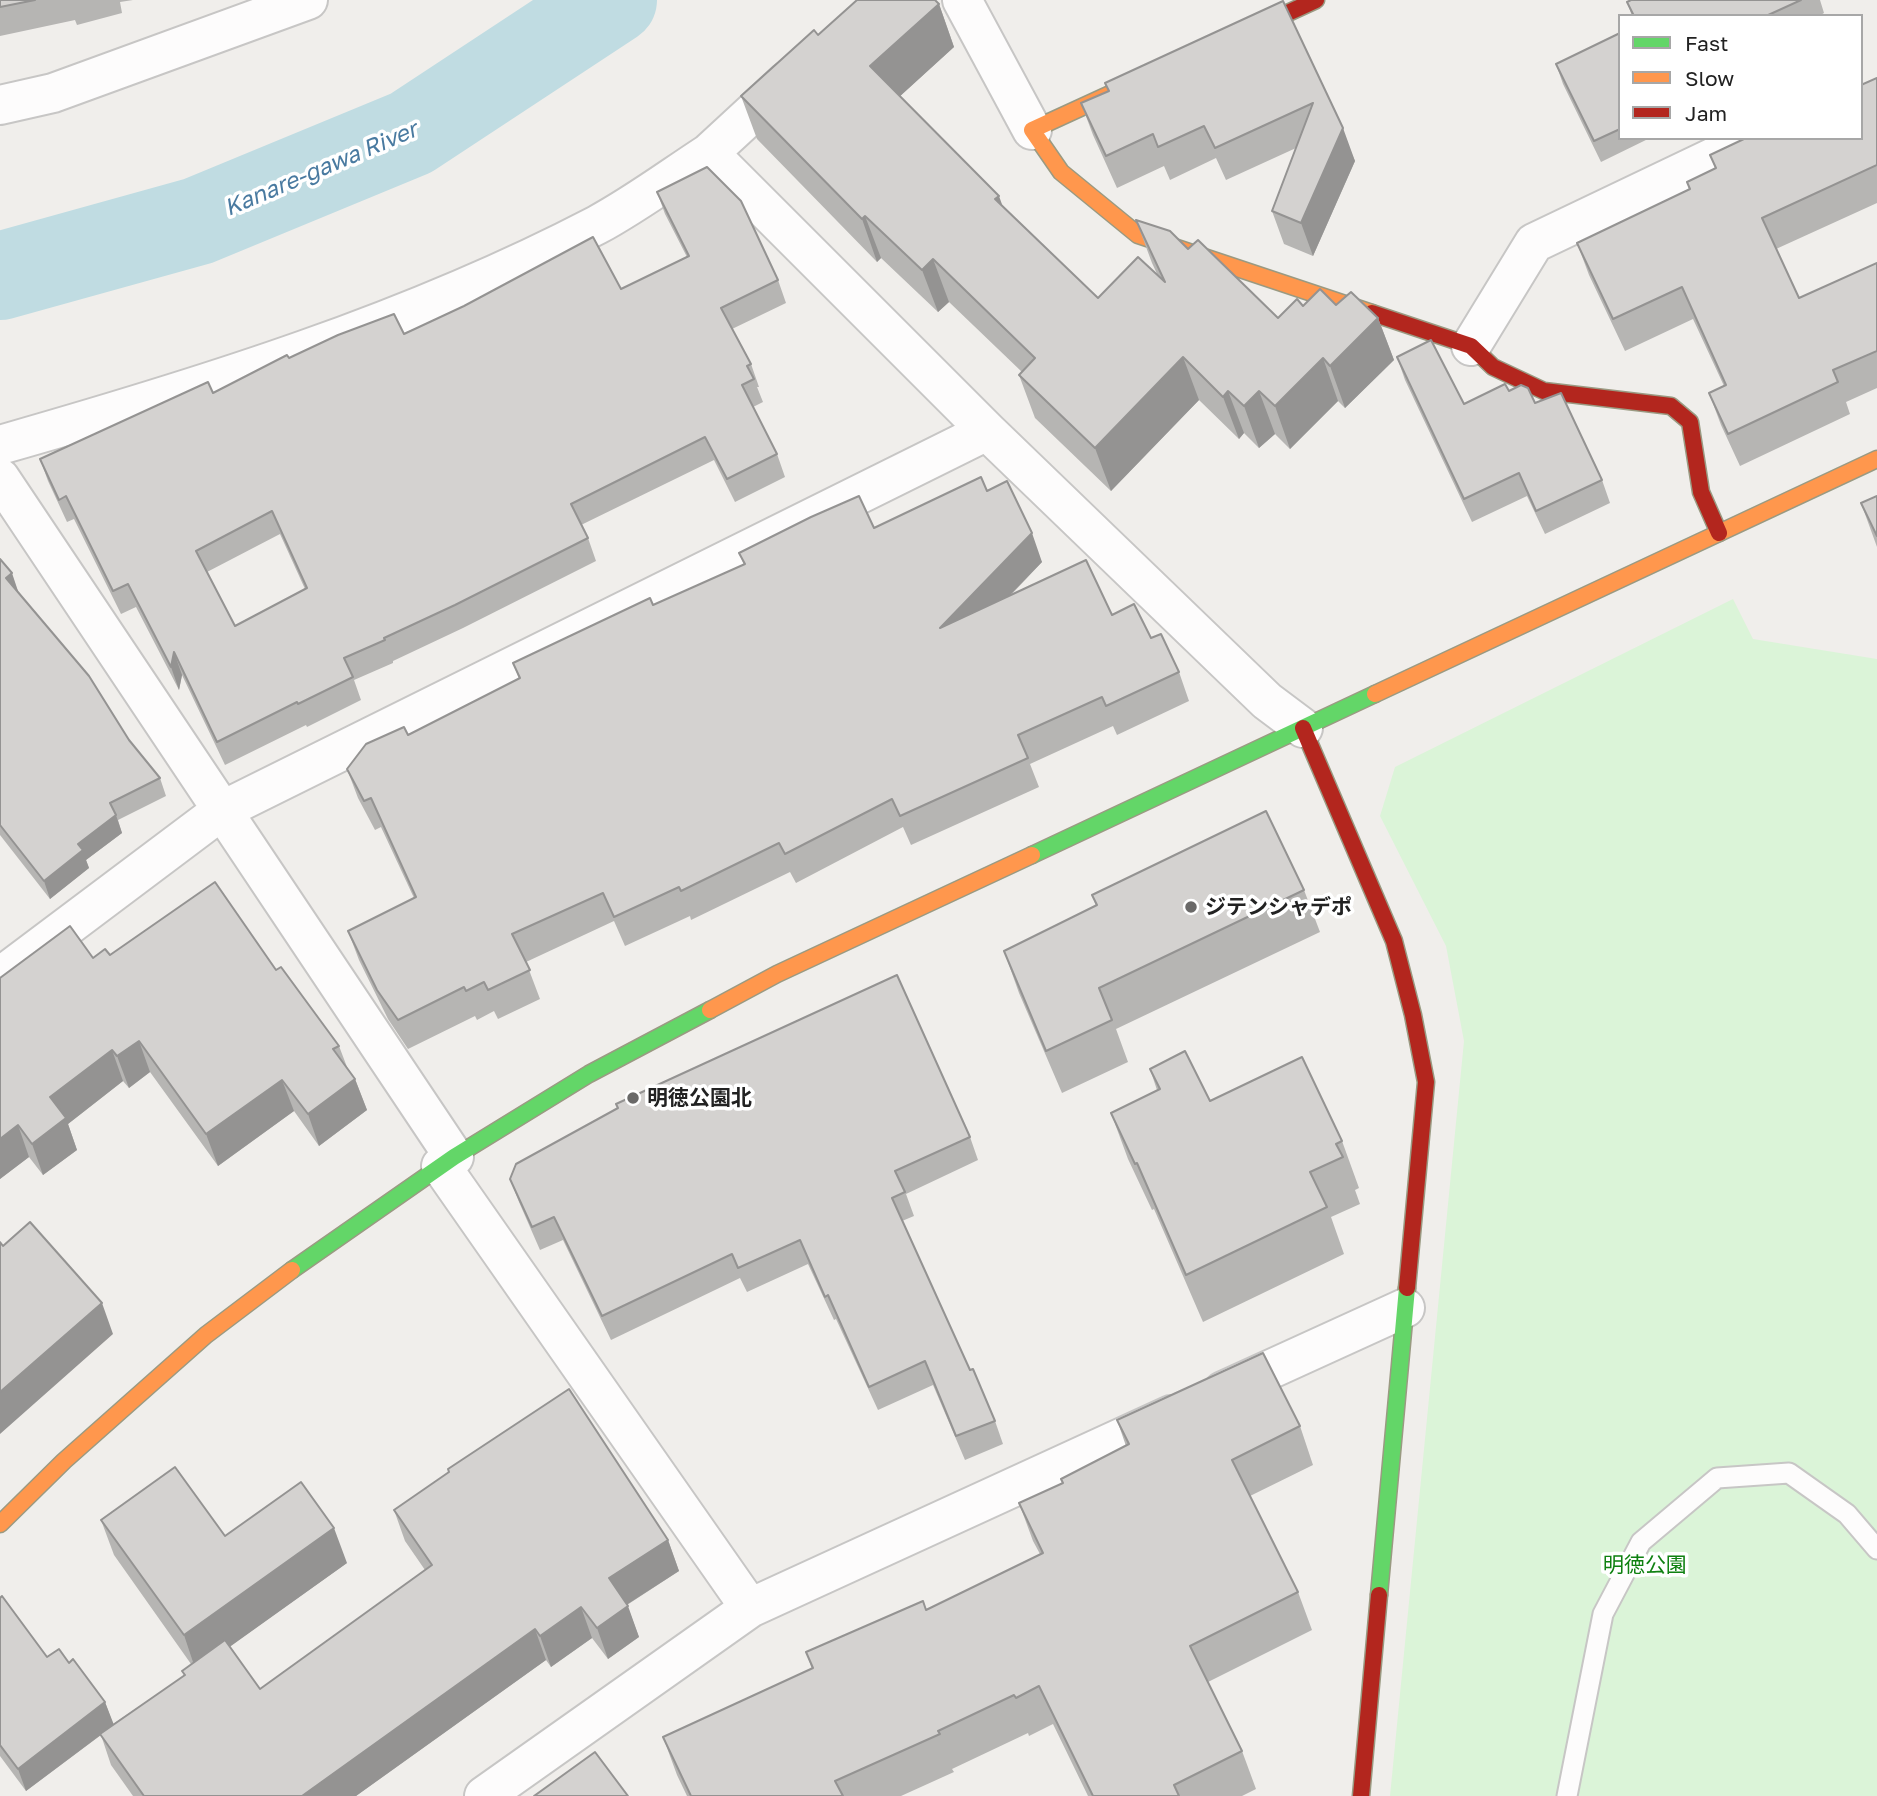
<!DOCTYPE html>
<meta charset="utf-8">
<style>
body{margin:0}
#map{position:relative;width:1877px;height:1796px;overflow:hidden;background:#f0eeeb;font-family:"Golos Text",sans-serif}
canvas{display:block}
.legend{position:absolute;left:1618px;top:14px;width:245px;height:126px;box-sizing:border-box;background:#fff;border:2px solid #a7a7a7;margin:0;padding:9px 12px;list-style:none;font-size:21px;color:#222}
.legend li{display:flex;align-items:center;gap:14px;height:35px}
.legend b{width:35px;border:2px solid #a7a7a7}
</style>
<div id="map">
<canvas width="1877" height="1796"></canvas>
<ul class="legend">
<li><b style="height:9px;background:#63d668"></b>Fast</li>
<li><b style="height:9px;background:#ff974d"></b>Slow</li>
<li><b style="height:9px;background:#b3261e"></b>Jam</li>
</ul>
</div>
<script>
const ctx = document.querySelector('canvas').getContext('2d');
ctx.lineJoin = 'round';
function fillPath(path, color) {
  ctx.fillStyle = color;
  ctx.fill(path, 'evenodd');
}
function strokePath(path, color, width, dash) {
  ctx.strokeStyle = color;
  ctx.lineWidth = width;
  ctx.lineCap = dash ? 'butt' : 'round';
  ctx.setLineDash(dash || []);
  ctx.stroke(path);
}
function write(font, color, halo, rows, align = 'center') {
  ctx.font = font + ' "Golos Text","Noto Sans JP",sans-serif';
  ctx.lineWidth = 7;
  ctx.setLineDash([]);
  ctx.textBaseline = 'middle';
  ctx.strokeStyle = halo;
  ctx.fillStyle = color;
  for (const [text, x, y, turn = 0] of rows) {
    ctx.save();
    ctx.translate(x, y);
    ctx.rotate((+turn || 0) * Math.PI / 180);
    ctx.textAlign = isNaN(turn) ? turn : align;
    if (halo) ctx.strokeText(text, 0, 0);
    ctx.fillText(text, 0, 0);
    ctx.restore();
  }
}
fillPath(new Path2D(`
 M1733 599 1753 639 1877 659V1796H1390L1464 1041 1446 946 1380 816 1395 767Z`), '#dbf4d8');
strokePath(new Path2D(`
 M0 276 198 221 411 133 613 0`), '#c0dce2', 88);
const lane = new Path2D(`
 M1567 1796 1603 1614 1641 1542 1717 1478 1789 1473 1847 1514 1877 1549`);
const street = new Path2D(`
 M962 0 1032 130
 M787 81 709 153 987 431 1267 701 1303 728
 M0 105 53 93 308 0
 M1471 346 1534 243 1754 138
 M0 445C203 387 409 323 597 225 636 204 672 177 709 153
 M0 478 454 1157
 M0 977 221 811 987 431
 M441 1166 750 1608
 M1223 1391 1405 1308
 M484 1796 750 1608 1171 1415`);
const fast = new Path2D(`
 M1032 855 1375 694
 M292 1270 454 1157 589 1074 710 1010
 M1379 1595 1407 1288`);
const slow = new Path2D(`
 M1130 85 1032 130 1061 172 1138 235 1372 313
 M1375 694 1877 459
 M710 1010 777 974 1032 855
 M0 1524 64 1461 206 1335 292 1270`);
const jam = new Path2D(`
 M1242 34 1316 0
 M1372 313 1471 346 1493 367 1544 391 1671 406 1690 422 1701 492 1719 533
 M1303 728 1394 941 1413 1015 1426 1082 1407 1288
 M1361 1796 1379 1595`);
strokePath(lane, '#c7c6c5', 23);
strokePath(street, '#c7c6c5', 42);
strokePath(fast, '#9a9a82', 19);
strokePath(slow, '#9a9a82', 19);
strokePath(jam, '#9a9a82', 19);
strokePath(lane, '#fdfcfc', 19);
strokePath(street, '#fdfcfc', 38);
strokePath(fast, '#63d668', 16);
strokePath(slow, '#ff974d', 16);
strokePath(jam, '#b3261e', 16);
fillPath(new Path2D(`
 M0 0H133L120 2 122 13 77 25 75 20 0 36Z
 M1631 0H1820L1824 13 1819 16H1632L1627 2Z
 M1283 1 1355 161 1313 256 1284 244 1272 211 1296 148 1226 180 1216 158 1170 180 1164 166 1117 188 1093 135 1081 103 1108 91 1105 83Z
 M939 4 954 47 900 96 1003 206 1098 298 1158 276 1152 263 1136 220 1188 249 1278 318 1303 306 1336 305 1378 318 1394 360 1345 408 1338 401 1290 449 1275 434 1259 448 1244 433 1239 439 1199 400 1111 491 1035 418 1019 375 1022 372 949 302 938 312 881 258 877 262 757 139 741 96 818 35Z
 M1620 33V138H1650L1601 162 1563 84 1556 64Z
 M1877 78V203L1776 249 1799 298 1877 263V388L1846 402 1850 414 1740 466 1721 425 1709 393 1724 386 1693 319 1625 351 1589 275 1577 243 1689 189 1687 182 1715 168 1710 155Z
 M657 192 778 280 786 303 732 329 751 364 759 387H757L763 402 753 407 777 454 785 477 735 502 714 460 581 525 588 538 596 561 463 628 393 661V663L354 680 361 700 307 727 306 725 225 765 182 675 179 690 136 607 121 614 74 519 67 522 48 481 40 459 213 393 289 358 621 289 687 257 665 214ZM280 534 305 589 235 626 207 572Z
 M1397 357 1464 404 1509 391 1535 403 1602 480 1610 503 1545 534 1527 496 1472 522 1405 380Z
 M987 491 1042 562 1010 596 1112 615 1151 638 1179 672 1189 701 1117 735 1113 726 1030 764 1039 787 911 845 903 827 796 883 790 872 691 920 690 916 625 946 614 921 526 962 540 999 498 1019 494 1011 477 1020 475 1016 408 1049 388 1019 359 960 348 931 414 898 381 827 375 830 358 798 347 769 408 735 519 679 513 663 653 605 744 565 739 553 874 528Z
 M1877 496V547L1861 503Z
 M0 559 18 591V592L129 740 160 778 166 796 118 820 122 833 86 860 89 868 50 899 0 835Z
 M1304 890 1320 932 1116 1029 1128 1062 1062 1093 1019 993 1004 951 1096 906 1092 895Z
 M110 955 276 970 339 1046 347 1067 355 1079 367 1110 319 1146 294 1111 218 1166 150 1072 129 1088 123 1081 68 1124 77 1150 43 1175 29 1157 0 1179V978Z
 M1150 1069 1210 1101 1342 1141 1359 1188 1355 1190 1360 1204 1331 1217 1344 1254 1203 1322 1154 1209 1152 1210 1128 1159 1111 1113 1157 1090Z
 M970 1137 978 1160 906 1194 914 1216 902 1221 970 1370 995 1421 1003 1444 965 1460 933 1385 878 1410 836 1319 834 1320 808 1264 747 1292 740 1278 611 1340 563 1240 540 1250 519 1202 510 1179Z
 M1117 1420 1300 1426 1313 1465 1250 1496 1298 1592 1312 1630 1208 1682 1242 1751 1256 1789 1242 1796H1088L1053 1724 1029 1736 1028 1733 952 1769 954 1772 901 1796H687L677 1775 663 1737 812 1669 806 1652 926 1610 1040 1554 1033 1541 1019 1503 1063 1483 1126 1446Z
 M448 1469 668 1540 679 1571 627 1605 639 1637 608 1659 592 1638 551 1667 546 1660 356 1796H133L111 1765 101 1735 26 1791 0 1756V1598L47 1657 69 1663 105 1702 113 1724 184 1676 182 1671 191 1664 114 1555 101 1520 225 1536 347 1563 230 1646 260 1689 425 1570 405 1541 394 1510 449 1472Z`), '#b6b5b3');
fillPath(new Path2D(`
 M939 4 954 47 886 109 870 66Z
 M1343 128 1355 161 1313 256 1301 223Z
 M999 196 1014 238 995 199Z
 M865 216 881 258 877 262 862 219Z
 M933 259 949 302 938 312 922 270Z
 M1378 318 1394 360 1345 408 1330 366Z
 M1183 357 1199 400 1111 491 1095 448Z
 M1323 358 1338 401 1290 449 1275 406Z
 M1228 391 1244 433 1239 439 1223 397Z
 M1259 391 1275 434 1259 448 1244 406Z
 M1032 533 1042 562 950 657 940 628Z
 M12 573 18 591 12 595 6 578Z
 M174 652 182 675 179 690 171 667Z
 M116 815 122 833 86 860 89 868 50 899 44 881 78 844Z
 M139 1041 150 1072 129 1088 117 1056Z
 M112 1050 123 1081 68 1124 77 1150 43 1175 32 1144 50 1097Z
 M355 1079 367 1110 319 1146 308 1114Z
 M282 1080 294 1111 218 1166 206 1134Z
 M18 1125 29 1157 0 1179V1139Z
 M102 1303 113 1334 0 1434V1392Z
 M334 1528 347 1563 196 1671 184 1635Z
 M668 1540 679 1571 620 1609 609 1578Z
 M628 1606 639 1637 608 1659 597 1628Z
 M581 1607 592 1638 551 1667 540 1636Z
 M535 1629 546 1660 356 1796H302Z
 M105 1702 114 1725 26 1791 18 1769Z`), '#949392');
const building = new Path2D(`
 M0 0H35L0 7Z
 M857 0H935L939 4 870 66 999 196 995 199 1098 298 1138 257 1165 282 1136 220 1170 231 1188 249 1198 240 1278 318 1297 299 1303 306 1320 289 1336 305 1351 292 1378 318 1330 366 1323 358 1275 406 1259 391 1244 406 1228 391 1223 397 1183 357 1095 448 1019 375 1035 358 933 259 922 270 865 216 862 219 741 96 814 30 818 35Z
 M1631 0H1801L1766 16H1634L1627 2Z
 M1283 1 1343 128 1301 223 1272 211 1313 103 1215 148 1204 126 1158 147 1153 134 1106 156 1081 103 1109 91 1105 83Z
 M1620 33V129L1594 141 1556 64Z
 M1877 78V165L1762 218 1799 298 1877 263V351L1833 370 1838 382 1728 434 1709 393 1726 385 1682 287 1613 319 1577 243 1690 189 1687 182 1716 168 1710 155 1746 138H1861V85Z
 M707 167 741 201 778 280 721 308 751 364 747 366 754 379 742 385 777 454 727 479 705 437 571 504 588 538 455 605 384 638 385 640 344 658 353 677 298 704 297 702 217 742 174 652 171 667 128 584 113 591 66 496 59 500 40 459 208 382 213 393 287 355 289 358 338 335 394 314 404 334 464 306 593 237 621 289 689 256 657 192ZM272 511 307 588 235 626 196 551Z
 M1431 340 1464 404 1505 384 1509 391 1521 385 1528 388 1535 403 1561 393 1602 480 1536 511 1519 473 1464 499 1397 357Z
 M981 477 987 491 1007 481 1032 533 940 628 1086 560 1112 615 1134 604 1151 638 1161 634 1179 672 1106 706 1102 697 1018 735 1028 758 900 816 892 799 785 854 779 843 681 891 679 887 614 917 603 893 512 934 530 970 488 990 484 982 466 991 464 987 398 1020 377 990 348 931 416 897 371 798 364 801 347 769 366 744 404 727 408 735 520 678 513 663 650 598 653 605 745 564 739 553 811 517 859 496 874 528Z
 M1877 496V536L1861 503Z
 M0 559 12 573 6 578 89 676 129 740 160 778 110 803 116 815 78 844 83 850 44 881 0 825Z
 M1266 811 1304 890 1099 988 1112 1020 1046 1051 1004 951 1097 905 1092 895Z
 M215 882 276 970 281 967 339 1046 333 1049 355 1079 308 1114 282 1080 206 1134 139 1041 117 1056 112 1050 50 1097 66 1118 32 1144 18 1125 0 1139V978L70 926 93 958 105 949 110 955Z
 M897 975 970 1137 895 1171 905 1192 892 1198 970 1370 973 1369 995 1421 956 1436 925 1361 869 1387 828 1295 825 1297 800 1240 738 1268 732 1254 602 1316 554 1217 532 1227 510 1179 516 1164 618 1108 616 1104Z
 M1185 1051 1210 1101 1302 1057 1342 1141 1336 1144 1343 1157 1310 1172 1327 1207 1186 1275 1137 1163 1135 1164 1111 1113 1160 1089 1150 1069Z
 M30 1222 102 1303 0 1392V1242L3 1246Z
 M1263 1353 1300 1426 1232 1460 1298 1592 1190 1646 1242 1751 1174 1785 1179 1796H1093L1039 1686 1016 1698 1014 1695 938 1731 940 1734 835 1781 843 1796H691L663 1737 813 1668 806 1652 923 1601 926 1610 1043 1553 1019 1503 1063 1483 1061 1479 1129 1444 1117 1420Z
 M569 1389 668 1540 609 1578 628 1606 597 1628 581 1607 540 1636 535 1629 302 1796H144L100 1734 185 1675 182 1671 225 1640 260 1689 432 1565 394 1510 449 1472 448 1469Z
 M175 1467 225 1536 301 1482 334 1528 184 1635 101 1520Z
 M2 1596 47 1657 59 1649 69 1663 73 1659 105 1702 18 1769 0 1745V1598Z
 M595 1752 628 1796H534Z`);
fillPath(building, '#d4d2d0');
strokePath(building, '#949392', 2);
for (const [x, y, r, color] of [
 [1191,907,7,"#6a6968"],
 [633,1098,7,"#6a6968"]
]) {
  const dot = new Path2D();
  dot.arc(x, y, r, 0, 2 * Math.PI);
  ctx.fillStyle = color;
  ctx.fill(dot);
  strokePath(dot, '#fff', 2.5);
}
write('bold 21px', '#222', '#fff', [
 ["ジテンシャデポ",1205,907],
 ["明徳公園北",647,1098]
], 'left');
write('21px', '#0f8111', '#fff', [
 ["明徳公園",1645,1565]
]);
write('italic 23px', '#497aa0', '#fff', [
 ["Kanare-gawa River",321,169,-23]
]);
</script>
